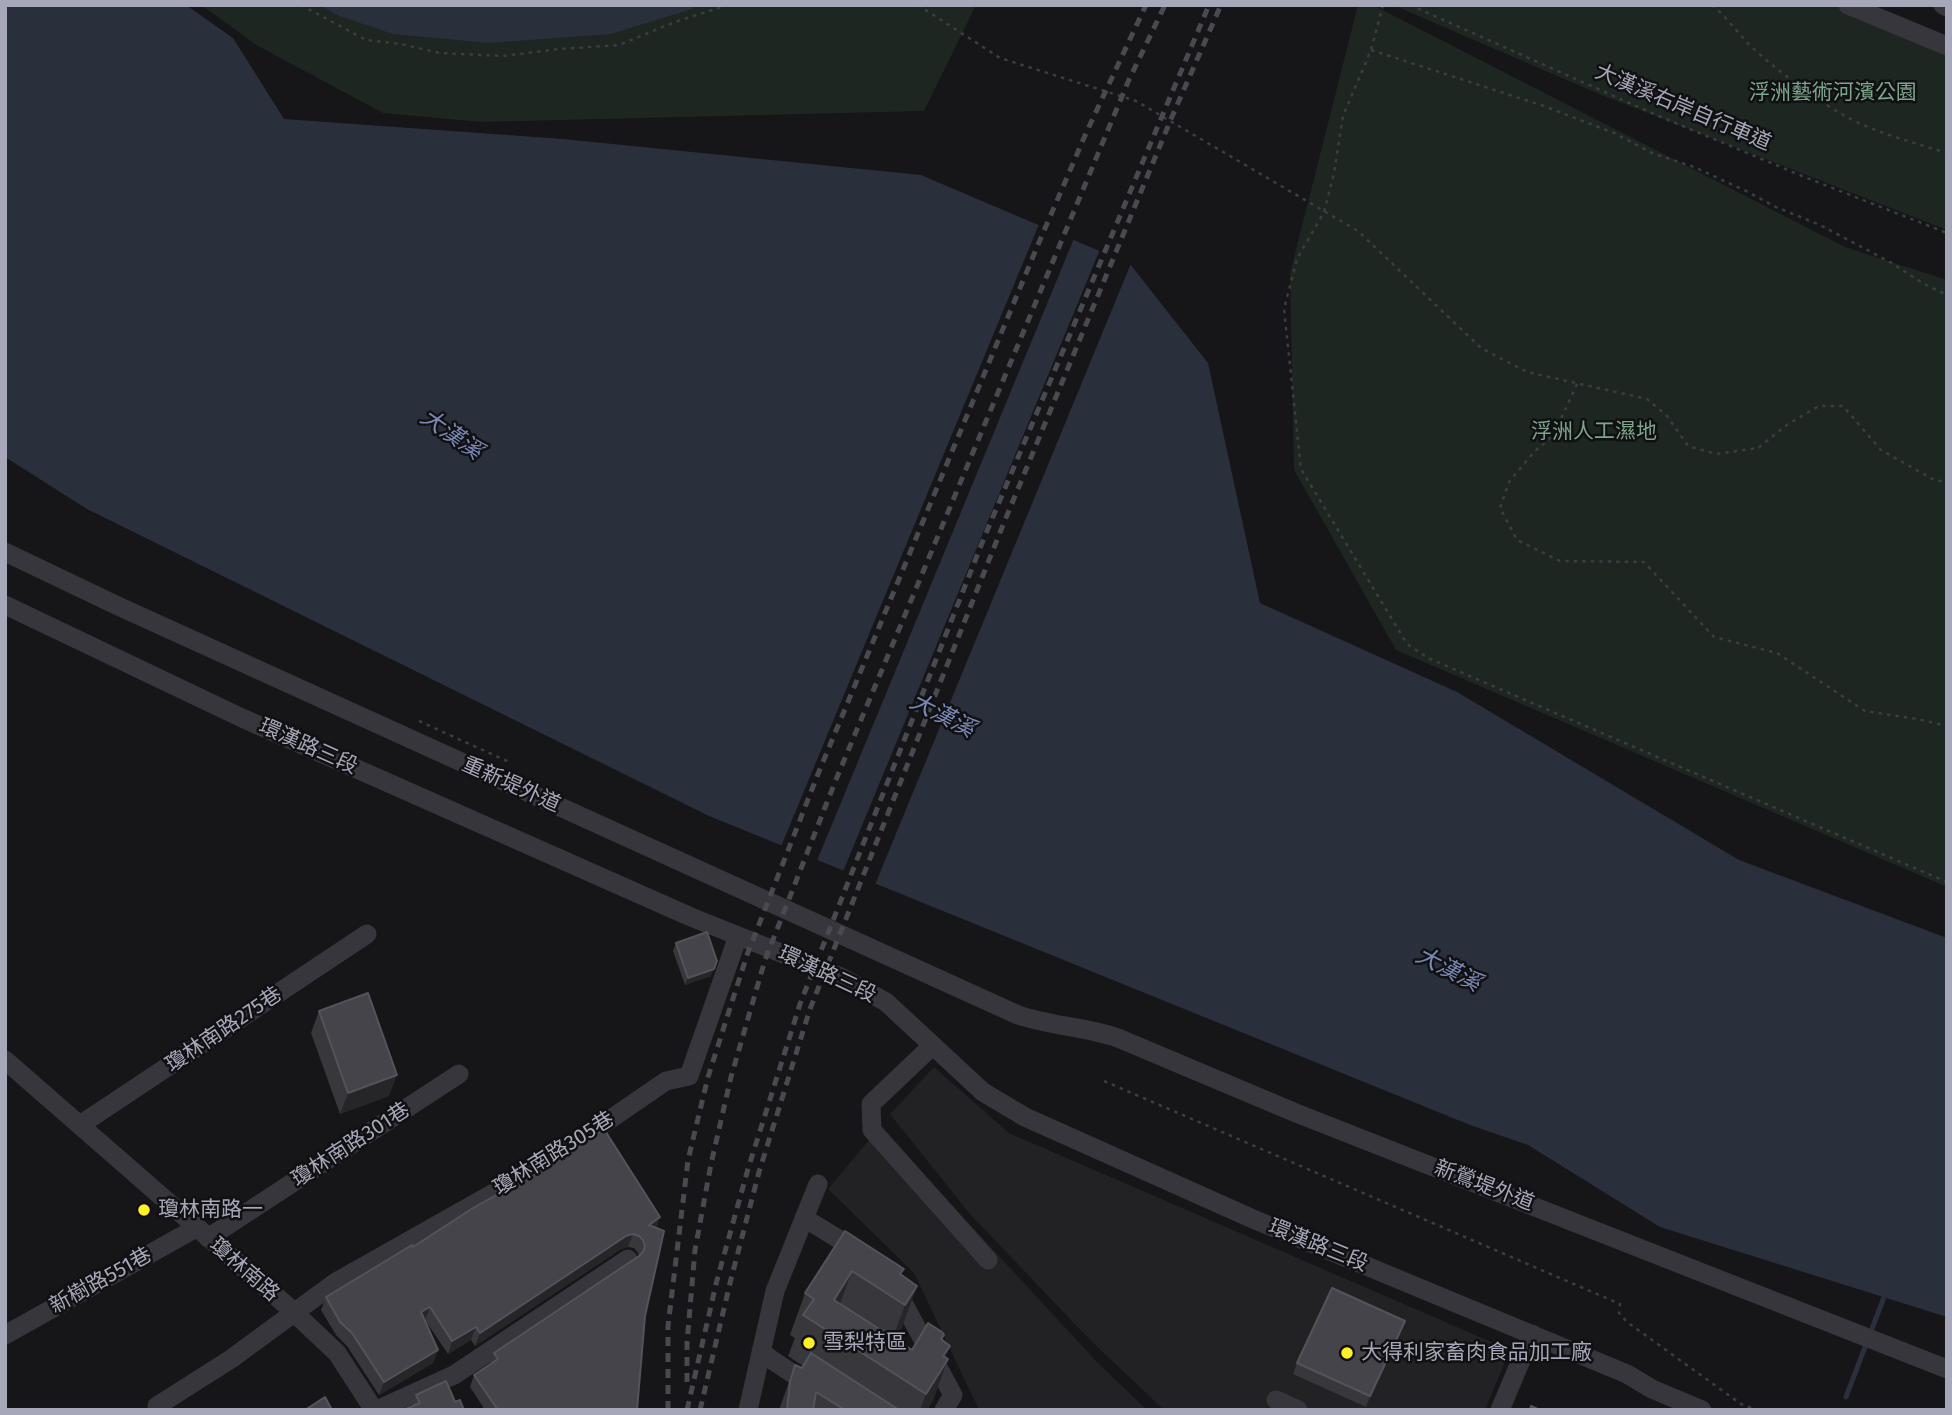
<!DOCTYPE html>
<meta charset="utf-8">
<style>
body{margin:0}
#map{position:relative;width:1952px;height:1415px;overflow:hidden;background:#161517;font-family:"Fira Sans",sans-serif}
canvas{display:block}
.frame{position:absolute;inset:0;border:7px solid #a6a7b8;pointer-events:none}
</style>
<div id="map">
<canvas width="1952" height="1415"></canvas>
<div class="frame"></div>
</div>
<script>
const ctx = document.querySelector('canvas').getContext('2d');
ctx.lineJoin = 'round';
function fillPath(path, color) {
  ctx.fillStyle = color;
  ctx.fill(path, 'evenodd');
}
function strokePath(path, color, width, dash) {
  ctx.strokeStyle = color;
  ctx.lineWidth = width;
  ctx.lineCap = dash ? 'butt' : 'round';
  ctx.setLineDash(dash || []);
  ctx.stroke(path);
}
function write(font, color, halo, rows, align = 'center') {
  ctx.font = font + ' "Fira Sans","Noto Sans TC",sans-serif';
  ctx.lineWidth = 5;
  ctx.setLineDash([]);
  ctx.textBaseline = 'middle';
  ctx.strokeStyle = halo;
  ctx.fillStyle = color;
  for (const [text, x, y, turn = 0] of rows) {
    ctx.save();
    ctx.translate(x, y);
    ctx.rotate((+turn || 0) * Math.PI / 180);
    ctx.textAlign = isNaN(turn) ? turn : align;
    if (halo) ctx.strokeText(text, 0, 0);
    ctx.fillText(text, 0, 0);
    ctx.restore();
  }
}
fillPath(new Path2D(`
 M934 1067 1009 1133 1510 1350 1485 1410H1164L1091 1341 970 1214 890 1114Z
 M880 1127 1096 1361 1147 1410H979L914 1273 828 1189Z`), '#222124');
fillPath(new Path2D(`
 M201 5H976L924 111 482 122 383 113 258 46Z
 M1358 5H1373L1845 247 1947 280V887L1396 650 1294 470 1290 273Z
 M1393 5H1846L1947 46V230L1599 94Z`), '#1d2620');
fillPath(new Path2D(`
 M5 5H186L233 38 284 119 563 139 921 175 1130 264 1208 363 1260 603 1457 692 1739 860 1947 938V1317L1660 1227 1528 1145 1470 1125 709 816 87 509 5 457Z
 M320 5H687L695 8 611 34 489 43 393 34 339 16Z`), '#2a2f3c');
fillPath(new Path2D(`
 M1040 222 1075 236 816 863 780 849Z
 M1101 247 1132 261 874 887 842 874Z`), '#161517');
strokePath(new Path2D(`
 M1846 1397 1886 1292`), '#2a2f3c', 5);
strokePath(new Path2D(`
 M301 5 366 40 401 44 440 53 503 56 560 49 619 45 675 22 728 5
 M918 5 1000 58 1136 101 1358 231 1481 348 1527 372 1647 399 1667 416 1688 446 1716 454 1758 448 1788 424 1819 406H1843L1881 450 1936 481H1947
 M1383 5 1371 50 1343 116 1334 173 1324 212 1297 259 1284 309 1301 469 1407 644 1428 658 1947 882
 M1410 5 1654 114 1802 176 1947 233
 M1712 5C1729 19 1741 38 1757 52 1785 76 1813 98 1845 116 1876 133 1912 142 1947 153
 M1371 50 1541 105 1614 133 1652 153 1694 167 1746 191 1776 207 1820 225 1890 262 1924 284 1947 295
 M1577 384 1553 436 1535 451 1509 482 1500 508 1517 540 1560 561 1644 562 1714 637 1777 653 1865 711 1917 719 1947 726
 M419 721 509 762
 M1104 1081 1620 1304 1619 1313 1627 1322 1741 1404 1756 1410`), '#3c3c44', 2.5, [3.5, 5]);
strokePath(new Path2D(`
 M1848 5 1947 46
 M1943 5 1947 7
 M5 552 118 606 1018 1015C1051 1026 1086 1027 1118 1038L1296 1113 1947 1369
 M5 605 242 718 691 917 841 977 886 1002 983 1092 1025 1117 1253 1219 1627 1374 1652 1389 1702 1410
 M932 1046 871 1104 872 1130 988 1260
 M5 1060 286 1305 337 1353 374 1410
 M80 1125 367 934
 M804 1218 860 1252
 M208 1238 459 1074
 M895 1288 953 1395 944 1410
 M5 1335 196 1228
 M761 1351 769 1358 848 1410
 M1276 1400 1298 1410
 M157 1406 231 1359 336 1282 545 1164 666 1081 689 1076 738 936
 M377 1410 454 1375 628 1259
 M748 1410 775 1291 818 1184
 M1500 1410 1532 1334`), '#37363d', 19);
strokePath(new Path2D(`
 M687 1382V1343L695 1250 711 1164 731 1077 765 960 835 782 1128 82 1165 5
 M668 1410V1326L688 1160 708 1077 747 955 818 774 1037 247 1087 131 1146 5
 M687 1410 717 1280 748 1169 800 1004 984 538 1209 5
 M700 1410 730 1283 759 1172 810 1009 1003 525 1171 119 1221 5`), '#494952', 5, [9, 7]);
fillPath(new Path2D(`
 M676 943 711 976 685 985 673 951Z
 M319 1011 389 1096 340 1114 311 1033Z
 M657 1228 645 1316 637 1410H485L470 1387 474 1375 490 1364 494 1353 639 1256 638 1253 634 1248 628 1247 621 1249 475 1346 471 1340 448 1354 425 1320 438 1350 433 1363 379 1395 347 1346 336 1335 321 1310 326 1297 413 1247Z
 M845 1231 917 1286 902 1327 895 1339 912 1350 944 1335 942 1340 950 1346 945 1357 948 1359 933 1400 927 1410H779L795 1365 802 1368 803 1366 788 1356 795 1338 790 1335 805 1293Z
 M1401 1332 1366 1407 1293 1374 1297 1363Z
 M416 1395 455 1402 412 1406Z`), '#38383c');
fillPath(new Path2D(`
 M714 969 711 976 685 985 688 978Z
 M397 1075 389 1096 340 1114 348 1093Z
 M660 1217 656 1230 649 1225Z
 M633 1234 628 1247 621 1249 475 1346 480 1333 626 1236Z
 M852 1271 837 1312 834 1300Z
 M917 1286 902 1327 890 1346 905 1305Z
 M430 1307 425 1320 421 1312Z
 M1405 1321 1401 1332 1366 1407 1370 1396Z
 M476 1327 471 1340 448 1354 452 1341Z
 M950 1346 941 1370 948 1359 933 1400 927 1410H920L926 1394 943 1356Z
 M438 1350 433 1363 379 1395 384 1382Z`), '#262528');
const building = new Path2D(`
 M707 932 717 961 714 969 688 978 676 943Z
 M368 993 397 1075 348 1093 319 1011Z
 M604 1129 660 1217 649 1225 664 1231 645 1316 637 1410H498L474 1375 498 1359 494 1353 639 1256 643 1252 645 1246 643 1240 639 1236 633 1234 626 1236 480 1333 476 1327 452 1341 430 1307 421 1312 438 1350 384 1382 352 1333 340 1322 326 1297 412 1245 413 1247 473 1208 556 1162Z
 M845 1231 904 1269 900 1274 917 1286 905 1305 852 1271 834 1300 912 1350 928 1323 942 1332 944 1335 941 1339 950 1346 943 1356 948 1359 926 1394 803 1315 814 1299 805 1293Z
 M1332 1288 1405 1321 1370 1396 1297 1363Z
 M811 1353 899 1410H845L816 1392 813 1410H787L790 1382 795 1365 802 1368Z
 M446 1381 455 1402 460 1400 464 1410H403L420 1403 416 1395Z
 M325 1397 332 1410H305Z
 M1531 1406 1540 1410H1530Z`);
fillPath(building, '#44444a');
strokePath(building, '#53545b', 2);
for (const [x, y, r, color] of [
 [144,1210,7,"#fef227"],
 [809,1343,7,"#fef227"],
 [1347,1353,7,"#fef227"]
]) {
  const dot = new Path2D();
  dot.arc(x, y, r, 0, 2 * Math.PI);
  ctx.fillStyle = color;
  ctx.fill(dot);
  strokePath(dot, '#111012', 2.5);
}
write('21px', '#7ca58a', '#111012', [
 ["浮洲藝術河濱公園",1833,93],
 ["浮洲人工濕地",1594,432]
]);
write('21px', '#a6a7b8', '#111012', [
 ["大漢溪右岸自行車道",1683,108,23],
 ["環漢路三段",308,747,24],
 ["重新堤外道",511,785,24],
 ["環漢路三段",827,975,25],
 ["瓊林南路275巷",224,1030,-34],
 ["瓊林南路301巷",351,1145,-33],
 ["瓊林南路305巷",554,1154,-32],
 ["新鶯堤外道",1484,1186,21],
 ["環漢路三段",1318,1246,22],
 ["瓊林南路",244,1270,41],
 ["新樹路551巷",101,1281,-29]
]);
write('21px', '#a6a7b8', '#111012', [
 ["瓊林南路一",158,1210],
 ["雪梨特區",823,1343],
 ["大得利家畜肉食品加工廠",1361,1353]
], 'left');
write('italic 23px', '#7b89b6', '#111012', [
 ["大漢溪",451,435,35],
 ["大漢溪",942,716,27],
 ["大漢溪",1448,970,27]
]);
</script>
